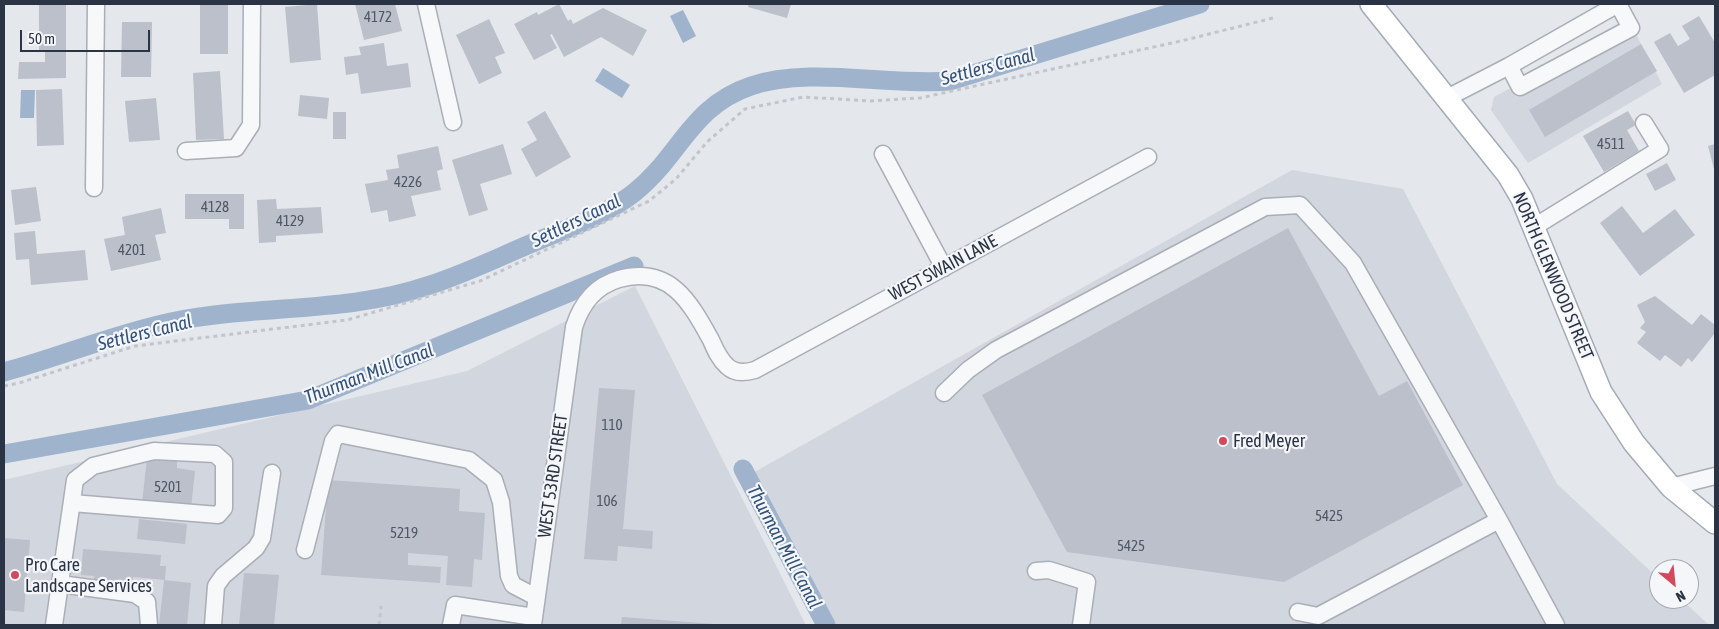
<!DOCTYPE html>
<style>
body{margin:0}
#map{position:relative;width:1719px;height:629px;overflow:hidden;background:#e4e7ec;font-family:"Asap Condensed",sans-serif}
canvas{display:block}
.frame{position:absolute;inset:0;border:5px solid #2b3445;pointer-events:none}
.north{position:absolute;left:1649px;top:559px;width:50px;height:50px;box-sizing:border-box;background:#f4f6f9;border:1px solid #a4a8b1;border-radius:50%;rotate:152deg;font-size:14px;font-weight:700;line-height:20px;text-align:center;color:#2b3445}
.north::after{content:'';display:block;margin:auto;width:18px;height:22px;background:#d1495b;clip-path:polygon(50% 0,100% 100%,50% 72%,0 100%)}
.scale{position:absolute;left:20px;top:30px;width:130px;height:22px;box-sizing:border-box;border:2px solid #2b3445;border-top:0;padding-left:6px;font-size:15px;line-height:18px;white-space:nowrap;color:#2b3445;-webkit-text-stroke:4px #f4f6f9;paint-order:stroke}
</style>
<div id="map">
<canvas width="1719" height="629"></canvas>
<div class="frame"></div>
<div class="north">N</div>
<div class="scale">50 m</div>
</div>
<script>
const ctx = document.querySelector('canvas').getContext('2d');
ctx.lineJoin = 'round';
function fillPath(path, color) {
  ctx.fillStyle = color;
  ctx.fill(path, 'evenodd');
}
function strokePath(path, color, width, dash) {
  ctx.strokeStyle = color;
  ctx.lineWidth = width;
  ctx.lineCap = dash ? 'butt' : 'round';
  ctx.setLineDash(dash || []);
  ctx.stroke(path);
}
function write(font, color, halo, rows, align = 'center') {
  ctx.font = font + ' "Asap Condensed",sans-serif';
  ctx.lineWidth = 4.5;
  ctx.setLineDash([]);
  ctx.textBaseline = 'middle';
  ctx.strokeStyle = halo;
  ctx.fillStyle = color;
  for (const [text, x, y, turn = 0] of rows) {
    ctx.save();
    ctx.translate(x, y);
    ctx.rotate((+turn || 0) * Math.PI / 180);
    ctx.textAlign = isNaN(turn) ? turn : align;
    if (halo) ctx.strokeText(text, 0, 0);
    ctx.fillText(text, 0, 0);
    ctx.restore();
  }
}
fillPath(new Path2D(`
 M1630 23 1662 84 1528 163 1491 110 1494 97Z
 M1292 170 1403 189 1557 484 1659 579V599H1681L1709 625H829L751 474Z
 M635 286 806 625H4V480L467 371Z`), '#d2d6de');
fillPath(new Path2D(`
 M683 10 696 36 683 43 670 16Z
 M603 68 630 85 622 98 595 81Z
 M21 90H35L34 118H20Z`), '#9fb4cc');
strokePath(new Path2D(`
 M4 372C60 357 114 334 171 322 257 304 346 314 430 285 464 274 497 258 530 244 566 229 605 216 635 192 680 156 691 106 751 86 809 66 888 86 950 81L1200 4
 M4 454 308 400 634 266
 M743 469 826 625`), '#9fb4cc', 19);
fillPath(new Path2D(`
 M39 4H66V78L18 79 19 62H45V52H39Z
 M200 4H228V54H200Z
 M317 4 321 60 290 63 285 7Z
 M355 4H395L402 31 364 40Z
 M559 4 568 21 571 19 573 24 603 8 647 30 633 56 601 37 564 57 552 34 550 35 557 48 534 60 514 24 537 12 538 15Z
 M749 4H791L787 18 748 7Z
 M1699 16 1715 43V75L1684 93 1654 42 1670 33 1678 46 1690 39 1682 26Z
 M489 19 505 53 495 57 502 73 479 84 456 35Z
 M122 22H152L151 77H121Z
 M384 43 387 66 408 63 411 87 361 94 358 73 346 75 344 57 361 55 359 47Z
 M1641 44 1657 71 1545 137 1529 110Z
 M220 71 224 139 196 140 193 73Z
 M62 89 64 145 37 146 36 90Z
 M300 95 329 98 327 119 298 116Z
 M156 98 160 140 129 142 125 101Z
 M545 111 571 157 536 177 521 149 537 140 527 122Z
 M1628 111 1636 125 1627 130 1639 151 1604 172 1583 136Z
 M333 112H346V139H333Z
 M503 144 512 174 480 184 488 210 469 216 452 160Z
 M1715 144V173L1708 146Z
 M438 146 443 169 437 171 441 190 411 196 416 216 389 222 387 210 371 213 365 184 388 180 386 170 399 168 397 155Z
 M1667 163 1676 180 1655 191 1646 174Z
 M36 187 41 221 15 225 11 190Z
 M185 194H244V229H229V219H185Z
 M276 199 277 209 321 207 323 233 276 236V242L259 243 257 200Z
 M1622 206 1643 233 1675 209 1695 235 1640 276 1600 223Z
 M161 208 166 233 155 235 161 260 111 271 104 239 125 235 122 217Z
 M1288 228 1379 396 1407 381 1463 485 1284 582 1067 552 982 395Z
 M35 231 37 254 85 250 88 280 31 285 29 259 16 260 14 233Z
 M1655 296 1692 325 1701 314 1715 325V333L1692 362 1688 358 1681 367 1665 355 1660 361 1637 343 1646 332 1640 328 1645 322 1637 305Z
 M599 388 635 390 623 529 653 531 652 549 618 546 617 561 584 559Z
 M147 458 177 461V468L195 471 191 508 142 503Z
 M328 480 460 489 459 511 485 513 482 560 474 559 472 587 446 585 448 556 408 553V565L441 567 440 583 321 575Z
 M139 519 187 524 185 544 137 539Z
 M4 538 30 540 24 612 4 610Z
 M83 549 161 555 160 566H166L165 580 133 577 132 584 94 581V576L81 575Z
 M244 573 279 575 274 625H239Z
 M164 580 191 583 187 625H159Z
 M622 617 714 624V625H621Z`), '#bbc0ca');
const minor = new Path2D(`
 M426 4 453 122
 M1509 66 1520 87 1631 28 1618 4
 M1447 98 1509 66 1618 4
 M186 151 236 148 251 125 252 4
 M883 154 944 268
 M94 188 96 4
 M1534 227 1660 149 1644 123
 M944 393 968 370 996 350 1265 207 1300 205 1353 263 1499 520 1556 625
 M1671 487 1715 476
 M305 550 333 441 338 434 469 460 494 480 501 502 509 576 513 585 536 597
 M1036 571 1049 570 1087 582 1081 625
 M60 584 135 594 147 602 149 625
 M1298 612 1318 616 1499 520
 M54 625 75 480 93 466 154 451 215 454 224 462V508L218 515 72 503
 M213 625 216 586 223 576 256 548 262 538 272 473
 M451 625 455 605 534 617
 M533 625 574 327C581 305 595 286 619 279 670 265 690 302 711 340 715 349 719 359 727 366 735 374 745 373 755 370L1148 157`);
const major = new Path2D(`
 M1371 4 1508 175 1522 199 1601 392 1634 443 1671 487 1715 523`);
strokePath(minor, '#a9aeb7', 19);
strokePath(major, '#a3abb8', 24);
strokePath(new Path2D(`
 M4 386 19 383 135 346 347 320 480 281 649 201 676 179 707 142 745 109 803 97 871 101 920 98 1181 41 1277 17
 M379 625 381 606`), '#c2c5cb', 3, [4, 4]);
strokePath(minor, '#f7f8fa', 16);
strokePath(major, '#fff', 21);
for (const [x, y, r, color] of [
 [1223,441,5,"#d1495b"],
 [15,575,5,"#d1495b"]
]) {
  const dot = new Path2D();
  dot.arc(x, y, r, 0, 2 * Math.PI);
  ctx.fillStyle = color;
  ctx.fill(dot);
  strokePath(dot, '#f4f6f9', 2);
}
write('15px', '#4f5766', null, [
 ["4172",378,17],
 ["4511",1611,144],
 ["4226",408,182],
 ["4128",215,207],
 ["4129",290,221],
 ["4201",132,250],
 ["110",612,425],
 ["5201",168,487],
 ["106",607,501],
 ["5425",1329,516],
 ["5219",404,533],
 ["5425",1131,546]
]);
write('18px', '#2b3445', '#f4f6f9', [
 ["WEST SWAIN LANE",943,268,-28],
 ["NORTH GLENWOOD STREET",1553,276,67],
 ["WEST 53RD STREET",553,476,-82]
]);
write('18px', '#2b3445', '#f4f6f9', [
 ["Fred Meyer",1233,441],
 ["Pro Care",25,565],
 ["Landscape Services",25,586]
], 'left');
write('italic 19px', '#34527a', '#f4f6f9', [
 ["Settlers Canal",988,67,-15],
 ["Settlers Canal",576,221,-26],
 ["Settlers Canal",145,333,-14],
 ["Thurman Mill Canal",369,374,-21],
 ["Thurman Mill Canal",784,547,62]
]);
</script>
